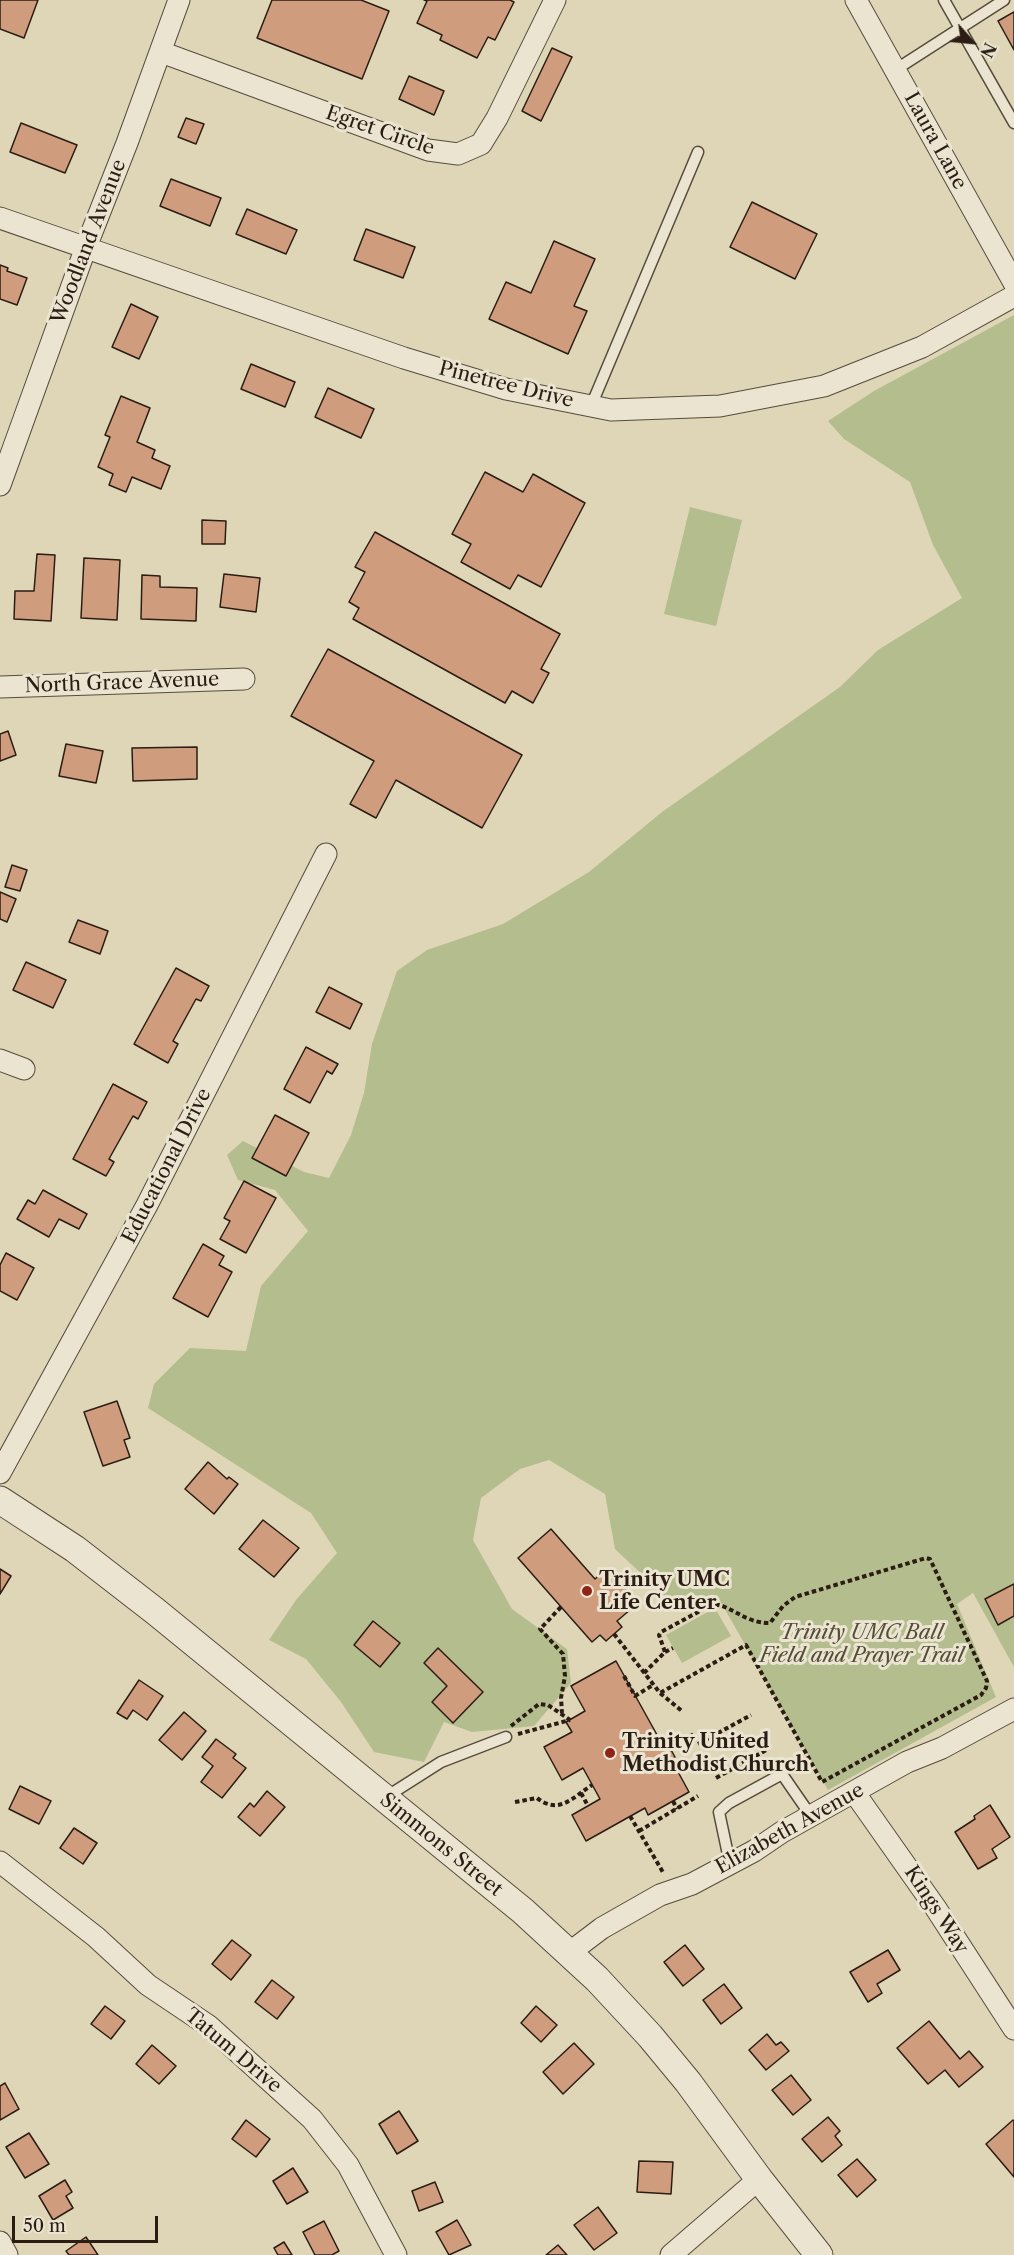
<!DOCTYPE html>
<style>
body{margin:0}
#map{position:relative;width:1014px;height:2255px;overflow:hidden;background:#dfd6b7;font-family:"Libre Caslon Text",serif}
canvas{display:block}
.north{position:absolute;left:942px;top:12px;width:60px;height:60px;-webkit-text-stroke:4px #eae4d0;paint-order:stroke;rotate:117deg;font-size:16px;font-weight:700;line-height:24px;text-align:center;color:#2b1d14}
.north::after{content:'';display:block;margin:auto;width:21px;height:27px;background:#2b1d14;clip-path:polygon(50% 0,100% 100%,50% 72%,0 100%)}
.scale{position:absolute;left:12px;top:2216px;width:146px;height:27px;box-sizing:border-box;border:3px solid #2b1d14;border-top:0;padding-left:8px;font-size:18px;line-height:21px;white-space:nowrap;color:#2b1d14;-webkit-text-stroke:4px #eae4d0;paint-order:stroke}
</style>
<div id="map">
<canvas width="1014" height="2255"></canvas>
<div class="north">N</div>
<div class="scale">50 m</div>
</div>
<script>
const ctx = document.querySelector('canvas').getContext('2d');
ctx.lineJoin = 'round';
function fillPath(path, color) {
  ctx.fillStyle = color;
  ctx.fill(path, 'evenodd');
}
function strokePath(path, color, width, dash) {
  ctx.strokeStyle = color;
  ctx.lineWidth = width;
  ctx.lineCap = dash ? 'butt' : 'round';
  ctx.setLineDash(dash || []);
  ctx.stroke(path);
}
function write(font, color, halo, rows, align = 'center') {
  ctx.font = font + ' "Libre Caslon Text",serif';
  ctx.lineWidth = 6;
  ctx.setLineDash([]);
  ctx.textBaseline = 'middle';
  ctx.strokeStyle = halo;
  ctx.fillStyle = color;
  for (const [text, x, y, turn = 0] of rows) {
    ctx.save();
    ctx.translate(x, y);
    ctx.rotate((+turn || 0) * Math.PI / 180);
    ctx.textAlign = isNaN(turn) ? turn : align;
    if (halo) ctx.strokeText(text, 0, 0);
    ctx.fillText(text, 0, 0);
    ctx.restore();
  }
}
fillPath(new Path2D(`
 M1014 315V1667L973 1593 957 1604 996 1697 828 1790 719 1599 665 1596 615 1549 605 1494 549 1460 520 1469 481 1498 473 1540 512 1609 567 1649 571 1683 534 1726 472 1732 444 1722 424 1762 374 1752 341 1702 306 1659 269 1640 296 1600 337 1553 311 1513 148 1408 154 1384 190 1348 246 1351 261 1286 308 1231 275 1190 238 1180 227 1155 243 1141 304 1172 329 1178 351 1135 364 1093 372 1044 397 971 427 950 503 924 589 872 662 812 840 687 878 650 962 598 933 545 910 482 844 439 828 421 874 391Z
 M690 507 742 520 716 626 664 614Z
 M715 1608 731 1636 682 1663 666 1635Z`), '#b4bd8d');
const building = new Path2D(`
 M0 0H38L24 38 0 29Z
 M272 0H361L389 11 362 79 257 38Z
 M424 0H510L514 2 495 40 488 37 477 58 440 40 442 35 417 23 427 1Z
 M1014 12V50L998 21Z
 M552 48 572 57 541 121 522 111Z
 M409 76 444 91 434 115 399 99Z
 M186 118 204 124 196 144 178 137Z
 M21 123 77 145 65 173 10 152Z
 M171 179 221 198 210 226 160 206Z
 M752 202 817 234 795 279 730 247Z
 M247 209 297 230 286 254 236 234Z
 M366 229 415 247 403 278 354 260Z
 M554 241 595 259 574 306 587 311 568 354 489 319 506 282 531 293Z
 M0 265 8 268 7 271 27 278 17 305 0 299Z
 M131 304 158 317 139 359 112 347Z
 M251 364 295 382 285 407 241 389Z
 M328 388 374 409 361 438 315 417Z
 M121 396 150 408 137 442 155 450 152 458 170 466 161 489 132 477 126 492 109 485 113 474 98 467 110 437 105 435Z
 M485 472 523 492 533 474 585 503 541 587 518 575 510 589 461 562 471 544 452 534Z
 M202 520 226 521 225 544H202Z
 M375 532 560 634 541 669 549 673 533 703 512 691 505 703 353 619 359 608 349 602 365 572 355 567Z
 M37 554 55 555 51 621 14 619 15 591H34Z
 M84 558 120 560 117 620 81 618Z
 M224 574 260 578 256 612 220 607Z
 M142 575 160 576V587L197 588 196 621 141 619Z
 M328 649 522 755 482 828 396 780 376 818 350 804 374 761 291 716Z
 M8 731 16 755 0 761V734Z
 M66 744 103 751 96 783 59 776Z
 M197 747V779L133 781 132 748Z
 M12 865 27 870 20 891 5 887Z
 M0 892 16 899 7 922 0 919Z
 M78 920 108 931 100 954 69 942Z
 M26 962 66 980 53 1008 13 990Z
 M176 968 209 986 201 1001 196 999 173 1041 178 1044 168 1063 134 1044Z
 M329 987 362 1004 350 1029 316 1012Z
 M306 1047 338 1064 332 1074 327 1071 310 1103 284 1089Z
 M113 1084 147 1102 138 1119 133 1116 109 1159 114 1162 106 1176 73 1159Z
 M275 1115 309 1133 286 1176 252 1158Z
 M244 1181 276 1198 246 1253 220 1239 230 1221 224 1218Z
 M43 1190 87 1214 79 1229 59 1219 49 1237 17 1219 28 1200 35 1204Z
 M203 1244 224 1256 219 1265 232 1272 208 1317 173 1298Z
 M6 1253 34 1268 17 1300 0 1291V1265Z
 M117 1401 130 1438 124 1440 130 1457 103 1466 84 1412Z
 M208 1462 227 1479 229 1477 238 1484 214 1514 185 1489Z
 M263 1520 299 1548 274 1577 239 1549Z
 M551 1529 595 1579 607 1568 638 1603 617 1621 622 1627 606 1641 600 1635 592 1642 518 1558Z
 M0 1569 11 1576 0 1594Z
 M1014 1584V1616L998 1625 985 1599Z
 M373 1621 400 1643 380 1667 354 1645Z
 M438 1648 483 1692 453 1723 432 1702 447 1686 424 1663Z
 M616 1661 661 1742 665 1739 675 1757 671 1759 689 1792 648 1815 645 1808 586 1841 572 1815 600 1799 583 1768 562 1780 544 1747 572 1732 566 1722 585 1711 571 1686Z
 M139 1680 163 1696 147 1720 133 1710 127 1719 117 1713Z
 M184 1712 206 1731 182 1760 159 1740Z
 M216 1739 236 1754 233 1758 246 1768 222 1798 201 1782 213 1766 202 1757Z
 M20 1786 51 1801 39 1824 9 1809Z
 M267 1791 285 1807 260 1836 238 1817 250 1803 254 1807Z
 M990 1805 1010 1837 992 1849 997 1858 978 1869 955 1832 975 1819 974 1816Z
 M74 1828 97 1843 83 1864 60 1848Z
 M232 1940 251 1955 231 1980 212 1964Z
 M685 1945 704 1969 683 1986 664 1962Z
 M888 1950 900 1970 877 1984 882 1993 868 2002 850 1972Z
 M272 1980 294 1997 277 2019 255 2002Z
 M724 1984 742 2008 721 2024 703 2000Z
 M105 2006 125 2021 111 2039 91 2024Z
 M536 2006 557 2025 541 2042 521 2023Z
 M929 2021 960 2059 969 2051 983 2067 959 2087 945 2070 928 2084 897 2048Z
 M767 2034 776 2045 781 2042 789 2051 766 2070 749 2050Z
 M574 2043 594 2064 563 2094 543 2072Z
 M152 2045 176 2066 159 2084 136 2064Z
 M791 2075 811 2100 793 2115 772 2090Z
 M5 2083 19 2109 0 2120V2086Z
 M399 2111 418 2141 397 2154 379 2124Z
 M828 2117 840 2131 835 2136 842 2145 822 2162 802 2139Z
 M246 2120 270 2139 256 2157 232 2139Z
 M1013 2120 1014 2121V2177L986 2144Z
 M29 2133 49 2164 25 2178 6 2147Z
 M857 2159 876 2180 857 2197 838 2175Z
 M639 2161 673 2162 671 2194 637 2192Z
 M293 2168 308 2192 287 2204 273 2181Z
 M65 2180 72 2192 66 2196 73 2208 53 2220 39 2196Z
 M435 2182 443 2202 419 2211 412 2191Z
 M598 2207 617 2233 594 2250 574 2225Z
 M457 2220 471 2245 449 2255 436 2232Z
 M324 2221 339 2251 332 2255H315L303 2232Z
 M86 2237 98 2255H69L66 2251Z
 M284 2242 292 2255H278L274 2248Z
 M558 2245 567 2255H546Z`);
fillPath(building, '#cf9d7e');
strokePath(building, '#2b1d14', 1.5);
const service = new Path2D(`
 M944 0 1014 123
 M895 70 1004 0
 M591 406 698 152
 M386 1797 441 1762 506 1737
 M730 1864 719 1812 729 1803 782 1774 811 1816`);
const minor = new Path2D(`
 M856 0 1014 283
 M161 52 428 150 458 154 481 144 497 118 555 0
 M0 218 404 358 506 389 611 410 720 406 824 386 922 347 1014 296
 M0 485 86 247 127 143 179 0
 M0 687 244 679
 M0 1060 24 1069
 M0 1473 147 1205 326 854
 M854 1792 935 1907 1014 2029
 M0 1862 96 1937 148 1985 209 2026 312 2119 348 2165 396 2255
 M569 1953 602 1928 660 1895 692 1884 754 1851 782 1832 907 1762 942 1748 1014 1709
 M0 2242 7 2255
 M671 2255 759 2179`);
const tertiary = new Path2D(`
 M0 1500 75 1549 155 1611 523 1911 597 1979 650 2036 688 2082 759 2179 819 2255`);
strokePath(service, '#584b3d', 13);
strokePath(minor, '#584b3d', 23);
strokePath(tertiary, '#584b3d', 29);
strokePath(new Path2D(`
 M561 1607 540 1629 563 1654 565 1676 561 1698 562 1713
 M614 1634 660 1693 682 1711
 M665 1652 673 1648
 M644 1673 665 1652 659 1635 661 1632 713 1604C733 1606 744 1623 770 1623L783 1606 795 1597 926 1558 930 1559 987 1681 986 1688 981 1695 822 1782 746 1645 660 1693
 M624 1676 635 1696 653 1685
 M511 1726 539 1704 548 1705 570 1720
 M518 1734 570 1720
 M698 1744 751 1715
 M670 1748 694 1734
 M716 1778 768 1749
 M581 1793 588 1806
 M673 1801 677 1809
 M515 1802 537 1798C559 1815 572 1798 592 1785
 M630 1816 664 1874
 M639 1831 698 1796`), '#2b1d14', 4, [4.5, 3]);
strokePath(service, '#eae4d0', 10);
strokePath(minor, '#eae4d0', 21);
strokePath(tertiary, '#eae4d0', 27);
for (const [x, y, r, color] of [
 [587,1591,6,"#8f2418"],
 [610,1753,6,"#8f2418"]
]) {
  const dot = new Path2D();
  dot.arc(x, y, r, 0, 2 * Math.PI);
  ctx.fillStyle = color;
  ctx.fill(dot);
  strokePath(dot, '#eae4d0', 2);
}
write('20px', '#2b1d14', '#eae4d0', [
 ["Egret Circle",380,131,19],
 ["Laura Lane",935,141,61],
 ["Woodland Avenue",89,242,-69],
 ["Pinetree Drive",506,385,14],
 ["North Grace Avenue",122,683,-2],
 ["Educational Drive",167,1166,-63],
 ["Elizabeth Avenue",790,1829,-29],
 ["Simmons Street",441,1845,39],
 ["Kings Way",936,1910,57],
 ["Tatum Drive",233,2051,40]
]);
write('bold 20px', '#2b1d14', '#eae4d0', [
 ["Trinity UMC",599,1580],
 ["Life Center",599,1603],
 ["Trinity United",622,1742],
 ["Methodist Church",622,1765]
], 'left');
write('italic 20px', '#544d38', '#eae4d0', [
 ["Trinity UMC Ball",862,1633],
 ["Field and Prayer Trail",862,1656]
]);
</script>
